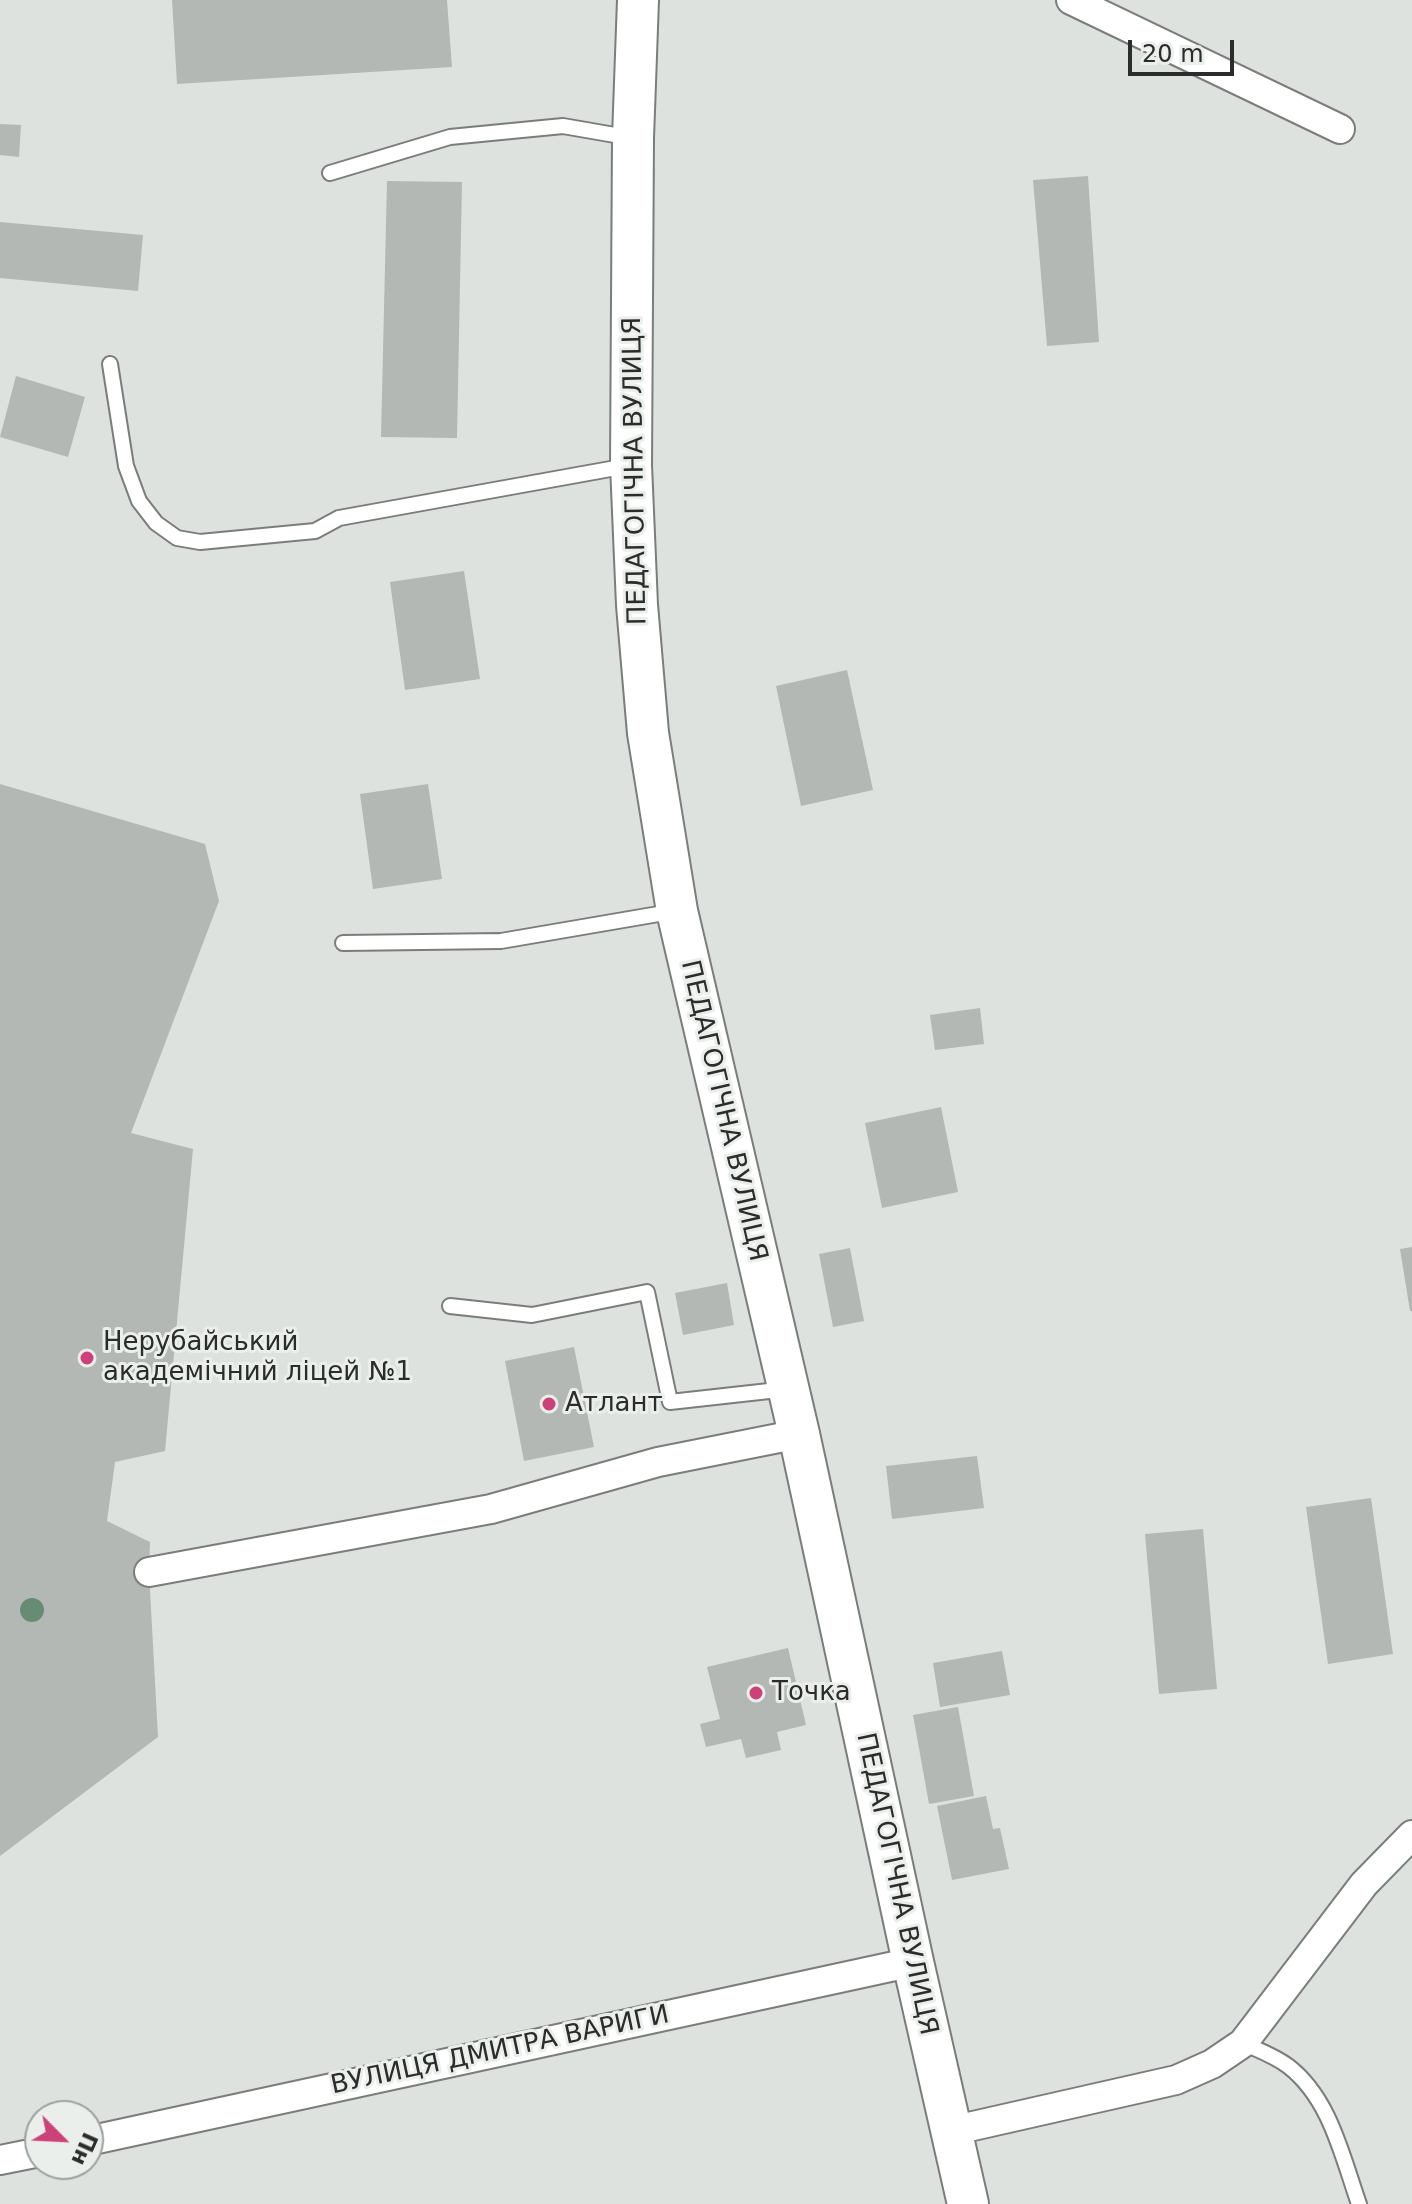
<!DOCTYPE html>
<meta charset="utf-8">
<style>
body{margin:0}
#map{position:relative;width:1412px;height:2204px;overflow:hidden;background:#dee2de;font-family:"DejaVu Sans",sans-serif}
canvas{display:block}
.north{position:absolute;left:24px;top:2100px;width:80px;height:80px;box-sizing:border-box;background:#ebefeb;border:2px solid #9ea19e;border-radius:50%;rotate:114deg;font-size:22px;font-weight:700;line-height:32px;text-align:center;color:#2b2c2b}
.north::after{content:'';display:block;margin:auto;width:28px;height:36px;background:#cc4179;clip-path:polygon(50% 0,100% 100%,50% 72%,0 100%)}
.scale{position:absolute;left:1128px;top:40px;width:106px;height:36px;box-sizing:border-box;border:4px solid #2b2c2b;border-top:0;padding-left:10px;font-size:24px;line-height:28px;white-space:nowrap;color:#2b2c2b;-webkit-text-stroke:6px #ebefeb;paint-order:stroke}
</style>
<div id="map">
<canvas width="1412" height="2204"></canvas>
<div class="north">Пн</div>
<div class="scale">20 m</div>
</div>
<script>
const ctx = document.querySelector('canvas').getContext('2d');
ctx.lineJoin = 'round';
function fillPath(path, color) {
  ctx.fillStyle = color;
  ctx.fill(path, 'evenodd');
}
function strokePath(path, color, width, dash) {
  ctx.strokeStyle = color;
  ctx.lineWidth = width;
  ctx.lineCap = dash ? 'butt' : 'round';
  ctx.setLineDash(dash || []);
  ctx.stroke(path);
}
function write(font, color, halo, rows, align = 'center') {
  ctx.font = font + ' "DejaVu Sans",sans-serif';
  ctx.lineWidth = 6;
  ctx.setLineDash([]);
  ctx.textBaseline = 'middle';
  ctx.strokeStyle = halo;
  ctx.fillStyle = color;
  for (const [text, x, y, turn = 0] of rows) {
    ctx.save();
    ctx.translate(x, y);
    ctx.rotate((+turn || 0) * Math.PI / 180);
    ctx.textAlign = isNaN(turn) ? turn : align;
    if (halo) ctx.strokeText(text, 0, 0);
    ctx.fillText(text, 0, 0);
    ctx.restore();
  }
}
fillPath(new Path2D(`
 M172 0H447L452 67 177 84Z
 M0 124 21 125 19 157 0 155Z
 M1088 176 1099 342 1047 346 1033 180Z
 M387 181 462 182 457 438 381 437Z
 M0 222 143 235 138 291 0 278Z
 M16 376 85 397 68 457 0 437Z
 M464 571 480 679 405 690 390 582Z
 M847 670 873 790 801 806 776 686Z
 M0 784 205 844 219 901 131 1133 193 1149 165 1451 115 1462 107 1521 150 1542 149 1572 158 1737 0 1856Z
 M428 784 442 879 373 889 360 794Z
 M980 1008 984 1044 935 1050 930 1015Z
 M941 1107 958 1192 882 1208 865 1123Z
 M1412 1247V1311H1410L1400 1249Z
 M850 1248 864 1321 833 1327 819 1254Z
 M727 1283 734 1325 683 1335 675 1293Z
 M574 1347 594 1447 524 1461 505 1361Z
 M977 1456 984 1508 892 1519 886 1466Z
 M1371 1498 1393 1654 1328 1664 1306 1507Z
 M1203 1529 1217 1689 1159 1694 1145 1534Z
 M788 1648 806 1725 777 1732 781 1750 746 1758 741 1739 706 1747 700 1724 720 1719 707 1667Z
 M1002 1651 1010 1695 940 1707 933 1663Z
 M958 1707 974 1796 929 1804 913 1715Z
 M986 1796 993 1829 1000 1828 1009 1869 952 1880 937 1806Z`), '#b3b8b4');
const lane = new Path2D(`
 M330 173 450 137 563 126 632 138
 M110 364 126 466 139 501 156 523 177 538 200 542 315 531 339 518 627 466
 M343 943 501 941 676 911
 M450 1306 532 1315 647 1292 670 1402 787 1389
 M1243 2043C1258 2050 1275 2056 1288 2066 1330 2098 1342 2156 1359 2204`);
const street = new Path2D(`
 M1071 0 1340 129
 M149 1572 491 1509 658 1462 799 1434
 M951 2131 1176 2080 1212 2064 1243 2043 1364 1884 1412 1835
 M88 2141 913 1962
 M0 2160 40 2152`);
const secondary = new Path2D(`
 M638 0 633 138 631 465 637 605 648 733 677 911 799 1434 913 1962 968 2204`);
strokePath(lane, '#7a7e7b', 18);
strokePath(street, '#7a7e7b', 32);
strokePath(secondary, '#7a7e7b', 44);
strokePath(lane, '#fff', 14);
strokePath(street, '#fff', 28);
strokePath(secondary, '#fff', 40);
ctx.fillStyle = '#668c73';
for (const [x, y] of [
 [32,1610]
]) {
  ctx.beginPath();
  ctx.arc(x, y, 12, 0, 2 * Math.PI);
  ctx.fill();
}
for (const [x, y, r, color] of [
 [87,1358,8,"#cc4179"],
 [549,1404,8,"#cc4179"],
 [756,1693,8,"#cc4179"]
]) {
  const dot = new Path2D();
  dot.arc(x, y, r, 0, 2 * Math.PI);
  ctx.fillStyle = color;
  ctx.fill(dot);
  strokePath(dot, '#ebefeb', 3);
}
write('26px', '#2b2c2b', '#ebefeb', [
 ["ПЕДАГОГІЧНА ВУЛИЦЯ",636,471,-91],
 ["ПЕДАГОГІЧНА ВУЛИЦЯ",723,1111,77],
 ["ПЕДАГОГІЧНА ВУЛИЦЯ",896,1884,78],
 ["ВУЛИЦЯ ДМИТРА ВАРИГИ",500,2051,-12]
]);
write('26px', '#2b2c2b', '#ebefeb', [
 ["Нерубайський",103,1343],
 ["академічний ліцей №1",103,1373],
 ["Атлант",565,1404],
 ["Точка",772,1693]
], 'left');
</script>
